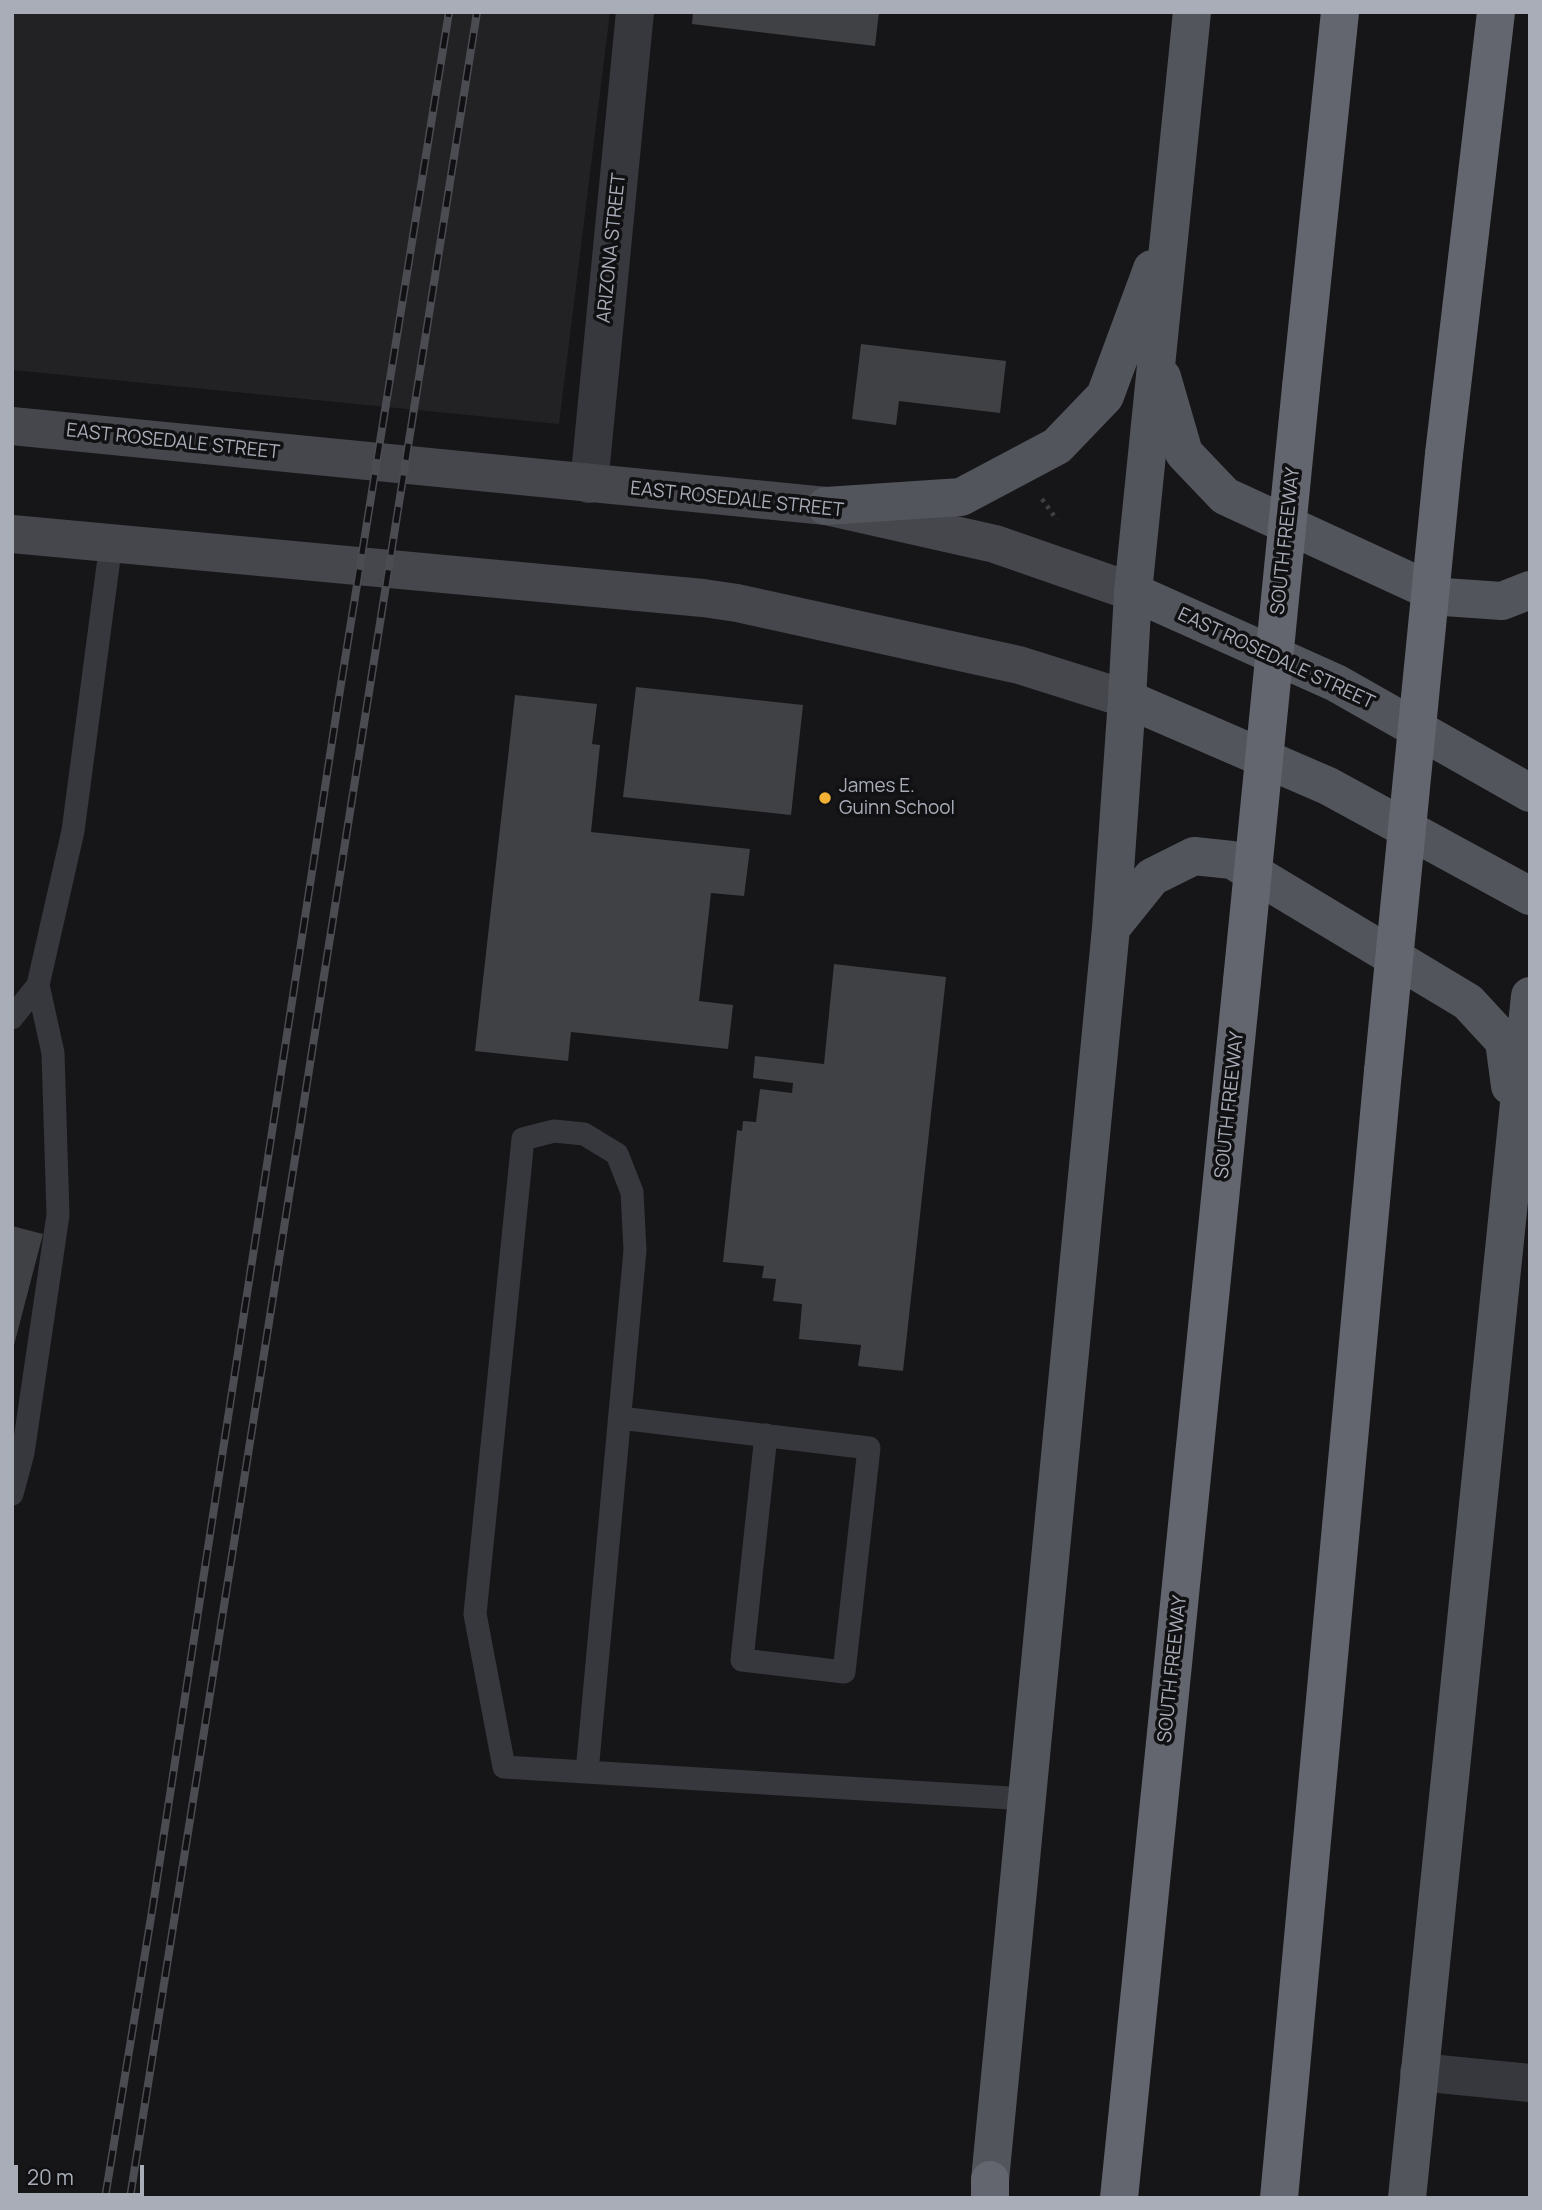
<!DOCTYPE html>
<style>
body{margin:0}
#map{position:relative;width:1542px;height:2210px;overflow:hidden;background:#161618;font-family:Manrope,sans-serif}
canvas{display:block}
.frame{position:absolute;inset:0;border:14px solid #a8adb8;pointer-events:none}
.scale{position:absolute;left:14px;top:2165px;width:130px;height:32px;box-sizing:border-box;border:4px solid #a8adb8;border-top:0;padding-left:9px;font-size:21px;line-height:24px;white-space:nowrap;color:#a8adb8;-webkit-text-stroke:5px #111113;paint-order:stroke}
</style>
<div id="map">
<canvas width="1542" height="2210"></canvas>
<div class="frame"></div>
<div class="scale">20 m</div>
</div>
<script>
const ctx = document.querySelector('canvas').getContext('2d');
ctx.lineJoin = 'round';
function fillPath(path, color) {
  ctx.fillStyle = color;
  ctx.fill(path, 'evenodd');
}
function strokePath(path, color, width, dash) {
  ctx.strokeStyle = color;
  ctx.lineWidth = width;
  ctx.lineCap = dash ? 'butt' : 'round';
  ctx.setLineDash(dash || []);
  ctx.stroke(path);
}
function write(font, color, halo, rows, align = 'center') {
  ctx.font = font + ' Manrope,sans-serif';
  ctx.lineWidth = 7;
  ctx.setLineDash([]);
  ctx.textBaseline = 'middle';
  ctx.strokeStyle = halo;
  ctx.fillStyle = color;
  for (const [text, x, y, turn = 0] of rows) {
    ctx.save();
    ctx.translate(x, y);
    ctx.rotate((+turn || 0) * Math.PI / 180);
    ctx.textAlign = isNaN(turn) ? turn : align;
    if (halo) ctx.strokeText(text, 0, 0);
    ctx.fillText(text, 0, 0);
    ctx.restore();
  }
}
fillPath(new Path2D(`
 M12 12H610L559 424 12 370Z`), '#222225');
fillPath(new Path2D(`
 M693 12H879L875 46 692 24Z
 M861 344 1006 361 1000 413 899 401 896 425 852 419Z
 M636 687 803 705 791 815 623 797Z
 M515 695 597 704 592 744 600 745 591 832 750 849 744 896 711 893 699 1001 733 1005 728 1049 571 1032 568 1061 475 1051Z
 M834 964 946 977 903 1371 858 1366 861 1345 799 1339 802 1304 773 1301 776 1279 762 1278 764 1266 723 1262 737 1130 742 1131 743 1121 756 1122 760 1089 792 1093 793 1083 753 1078 755 1056 824 1064Z
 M12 1226 43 1234 13 1349H12Z`), '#404145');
strokePath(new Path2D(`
 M1042 499 1057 520`), '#3d3f44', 4.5, [3.5, 5]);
strokePath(new Path2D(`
 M12 1018 38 985 73 831 111 543
 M620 1418 869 1448 844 1672 742 1660 766 1435
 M12 1494 23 1453 58 1215 53 1053 38 985
 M587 1772 635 1250 632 1192 617 1154 584 1134 554 1131 523 1139 475 1614 504 1767C678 1777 852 1788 1026 1799`), '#37383d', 23);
strokePath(new Path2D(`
 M589 484 635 12
 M1419 2072 1530 2083`), '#37383d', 38);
strokePath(new Path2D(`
 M12 426 826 506 995 544 1133 592
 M12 534 703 598 737 603 1019 665 1127 699`), '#45474d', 38);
strokePath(new Path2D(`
 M1162 377 1184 453 1225 496 1444 597 1502 601 1530 590
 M826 506 961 497 1057 446 1105 396 1152 269
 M1133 592 1336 683 1530 793
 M1127 699 1328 786 1530 896
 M1111 928 1152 877 1194 856 1232 860 1468 1002 1504 1041 1510 1086
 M990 2180 1111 928 1127 699 1133 592 1192 12
 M1407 2198 1530 996`), '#53555c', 38);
strokePath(new Path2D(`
 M1301 387 1340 12
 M1444 454 1496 12
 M990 2198V2180
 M1119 2198 1242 981
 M1279 2198 1383 1071`), '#63666e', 38);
const rail = new Path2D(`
 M105 2198 153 1905 338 703 449 12
 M130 2198 477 12`);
strokePath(rail, '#4a4c52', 8);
strokePath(rail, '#111113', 5, [16]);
strokePath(new Path2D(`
 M1242 981 1301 387
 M1383 1071 1444 454`), '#63666e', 38);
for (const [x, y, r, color] of [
 [825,798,7,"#f2b134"]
]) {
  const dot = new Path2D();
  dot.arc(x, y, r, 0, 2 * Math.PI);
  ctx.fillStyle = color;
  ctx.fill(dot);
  strokePath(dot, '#111113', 2.5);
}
write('19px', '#a8adb8', '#111113', [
 ["ARIZONA STREET",612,248,-84],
 ["EAST ROSEDALE STREET",173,442,6],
 ["EAST ROSEDALE STREET",737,500,6],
 ["SOUTH FREEWAY",1286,541,-84],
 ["EAST ROSEDALE STREET",1276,659,25],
 ["SOUTH FREEWAY",1230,1105,-84],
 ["SOUTH FREEWAY",1173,1669,-84]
]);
write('19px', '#a8adb8', '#111113', [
 ["James E.",839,787],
 ["Guinn School",839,809]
], 'left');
</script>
